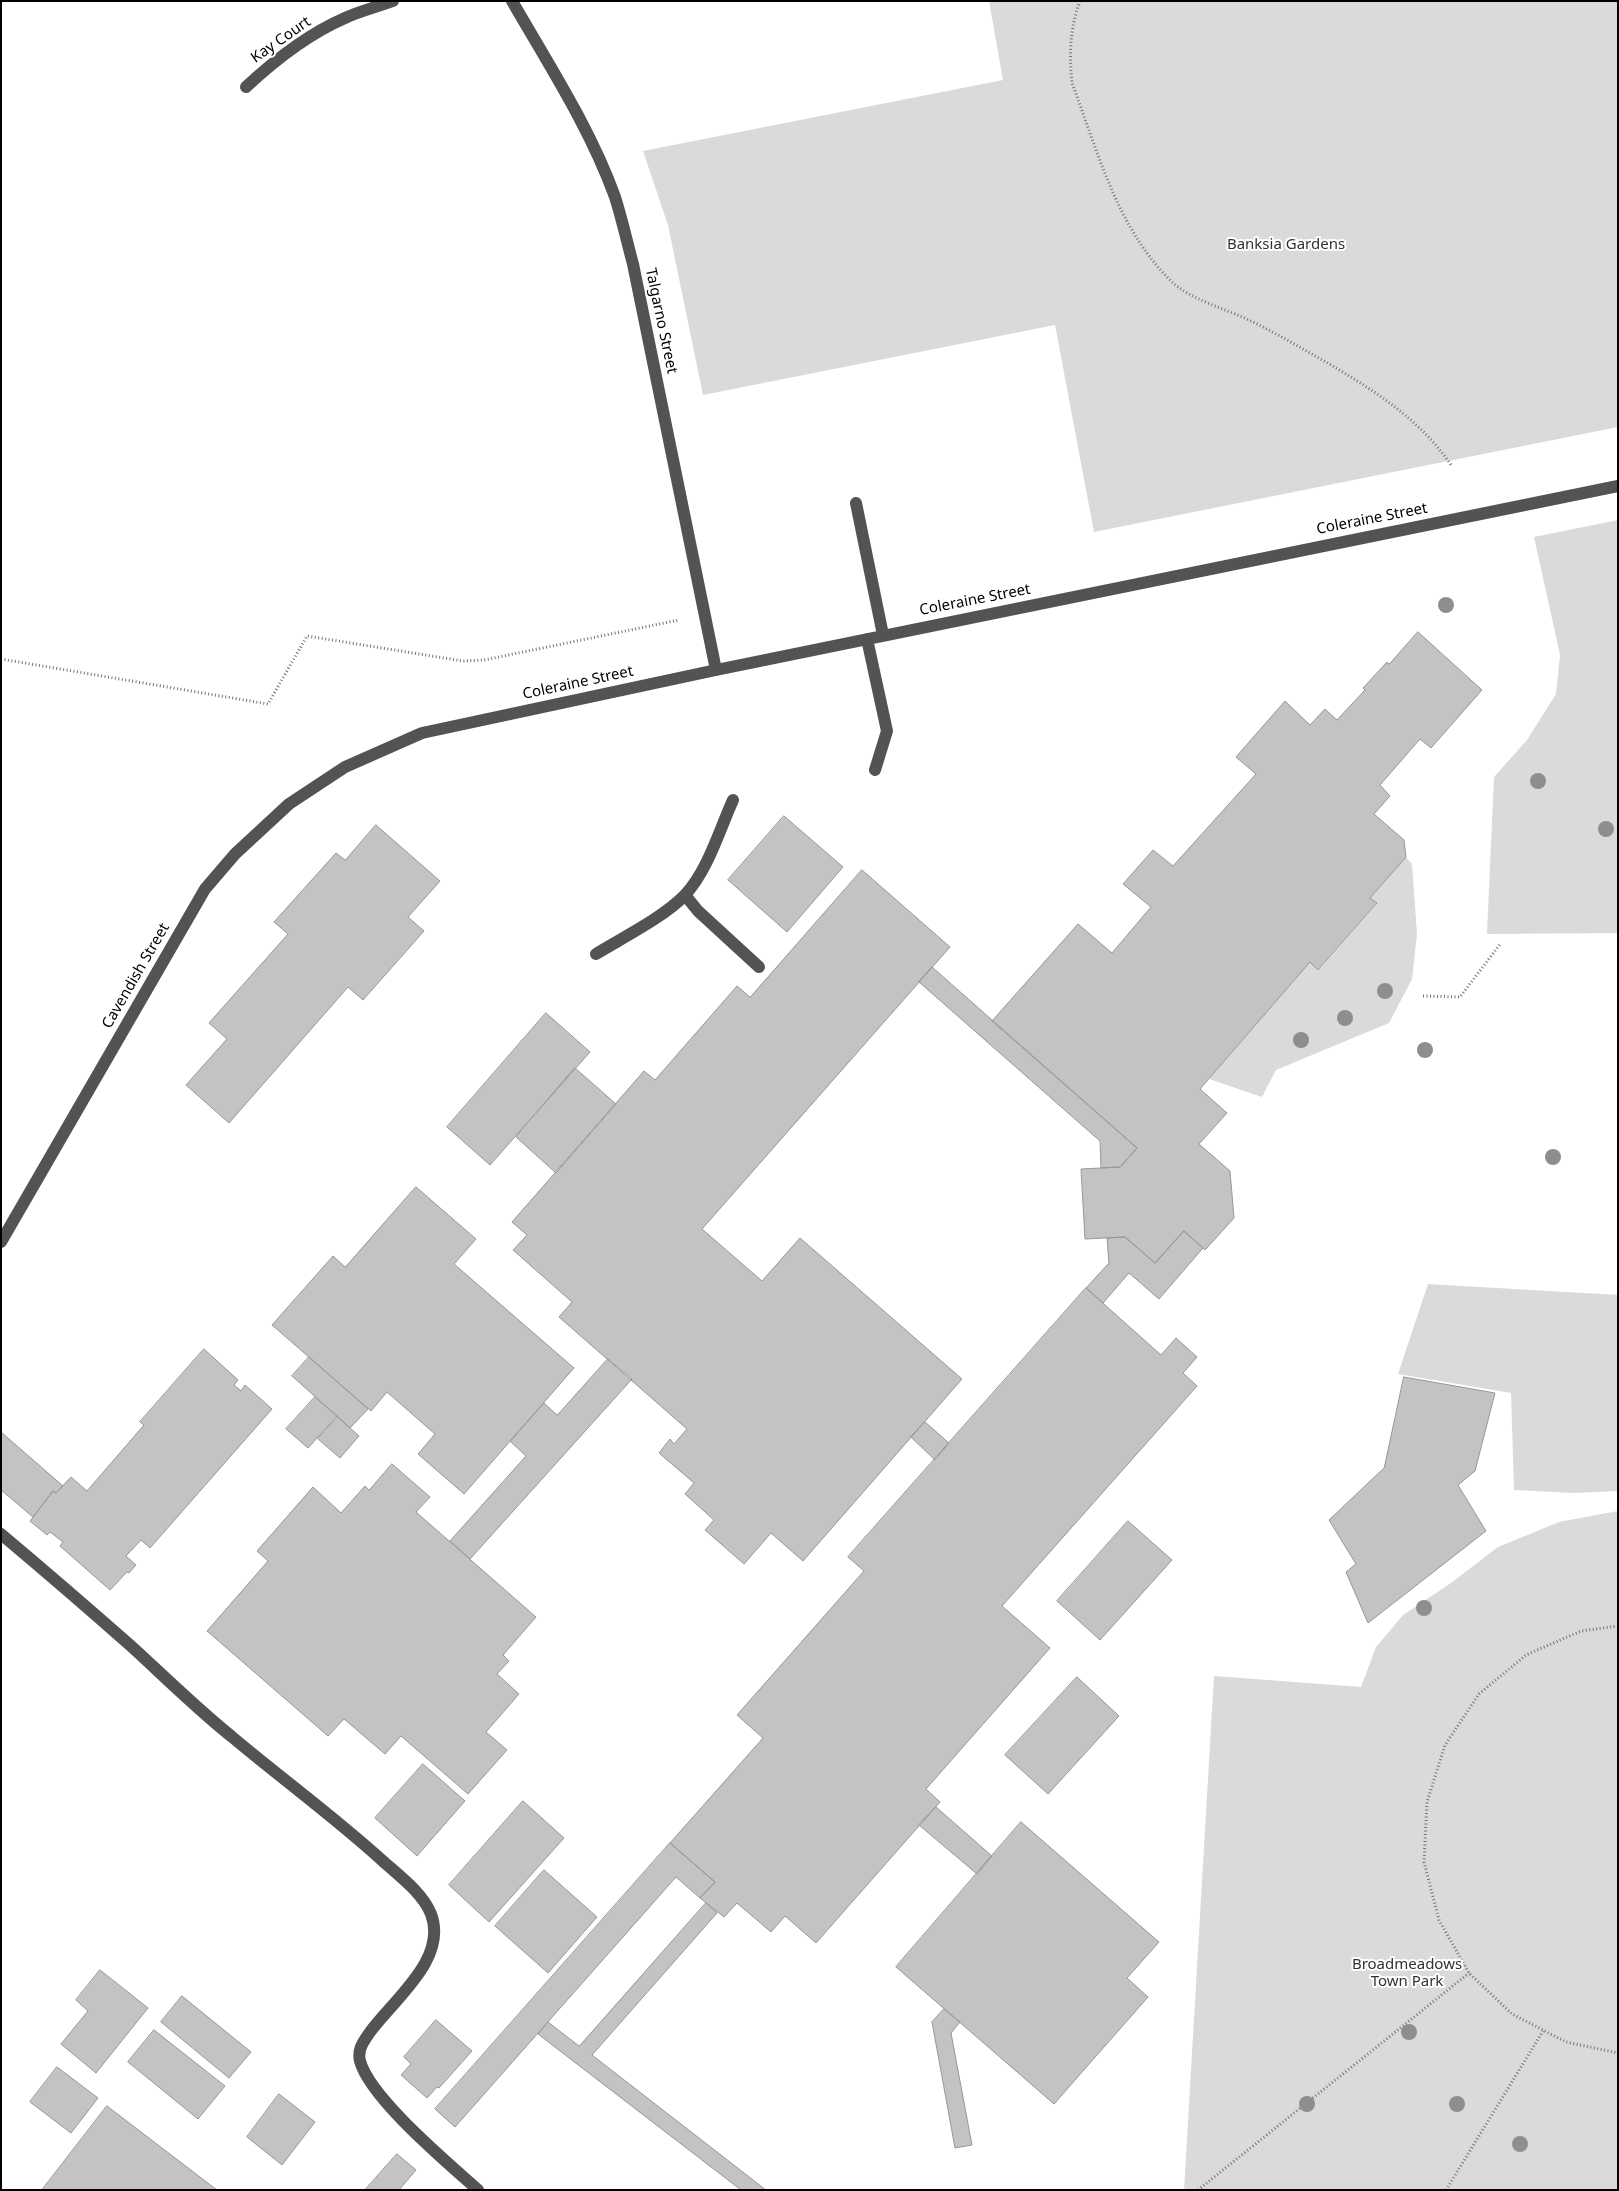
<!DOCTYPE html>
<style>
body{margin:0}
#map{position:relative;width:1619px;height:2191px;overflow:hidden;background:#fff;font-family:"Noto Sans",sans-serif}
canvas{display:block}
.frame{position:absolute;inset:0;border:2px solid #000;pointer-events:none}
</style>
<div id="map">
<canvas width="1619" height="2191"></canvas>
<div class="frame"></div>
</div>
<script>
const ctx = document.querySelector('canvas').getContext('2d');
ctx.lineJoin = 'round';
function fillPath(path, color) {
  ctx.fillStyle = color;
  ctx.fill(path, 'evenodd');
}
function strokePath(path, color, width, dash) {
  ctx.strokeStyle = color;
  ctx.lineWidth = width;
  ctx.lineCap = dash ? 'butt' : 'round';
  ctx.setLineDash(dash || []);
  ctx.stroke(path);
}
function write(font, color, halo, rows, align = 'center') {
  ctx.font = font + ' "Noto Sans",sans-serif';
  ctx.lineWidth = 4;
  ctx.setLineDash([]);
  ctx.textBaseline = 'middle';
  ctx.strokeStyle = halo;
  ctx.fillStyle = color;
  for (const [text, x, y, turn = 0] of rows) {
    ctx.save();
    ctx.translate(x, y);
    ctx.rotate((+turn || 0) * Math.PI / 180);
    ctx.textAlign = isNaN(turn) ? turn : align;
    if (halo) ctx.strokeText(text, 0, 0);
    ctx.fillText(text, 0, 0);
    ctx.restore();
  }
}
fillPath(new Path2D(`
 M989 1H1618V427L1094 532 1055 325 703 395 668 225 643 151 1003 80Z
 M1618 520V933L1487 934 1494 777 1527 740 1556 694 1560 655 1534 537Z
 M1406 857 1412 864 1417 934 1412 979 1389 1023 1276 1070 1262 1097 1209 1079 1310 962 1319 970 1377 904 1370 898Z
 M1428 1284 1618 1295V1491L1574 1493 1514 1490 1511 1393 1398 1374Z
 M1618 1511V2190H1184L1214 1676 1361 1687 1376 1647 1403 1615 1451 1583 1498 1547 1559 1522Z`), '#dadada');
const building = new Path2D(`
 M1418 632 1482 690 1431 748 1420 739 1380 785 1390 796 1374 814 1404 840 1406 857 1370 898 1377 903 1318 970 1310 962 1200 1089 1227 1113 1199 1144 1230 1171 1234 1218 1205 1250 1184 1231 1155 1263 1125 1237 1085 1239 1081 1169 1120 1167 1137 1148 992 1021 1078 924 1112 953 1151 907 1123 884 1153 850 1173 866 1256 774 1236 757 1285 701 1310 725 1325 709 1337 720 1365 690 1363 688 1387 662 1389 664Z
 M784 816 843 867 787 932 728 880Z
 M376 825 440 881 408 917 424 931 363 1000 348 987 229 1123 186 1085 227 1039 209 1023 288 934 274 922 336 853 345 860Z
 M862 870 950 947 702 1229 762 1281 800 1238 962 1379 803 1561 771 1533 744 1564 705 1530 714 1520 685 1494 694 1483 659 1453 670 1439 674 1444 687 1429 559 1317 572 1302 513 1250 527 1235 512 1222 644 1071 655 1080 737 986 750 997Z
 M932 967 1137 1148 1120 1167 1101 1168 1100 1141 919 982Z
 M546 1013 590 1052 490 1165 447 1127Z
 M575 1068 616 1104 556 1173 516 1137Z
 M416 1187 476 1239 454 1264 574 1368 464 1494 418 1454 435 1434 387 1392 371 1411 272 1325 333 1256 345 1267Z
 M1184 1231 1203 1248 1159 1299 1129 1273 1103 1303 1086 1288 1109 1263 1107 1238 1125 1237 1155 1263Z
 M1086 1288 1161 1355 1176 1338 1197 1357 1183 1373 1197 1386 1002 1606 1050 1648 926 1789 940 1802 816 1943 785 1916 771 1932 737 1903 724 1917 700 1898 715 1882 670 1843 763 1738 737 1715 864 1571 848 1557Z
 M204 1349 238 1380 234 1385 241 1391 245 1385 272 1409 150 1548 141 1540 126 1556 136 1565 129 1573 127 1572 110 1590 60 1546 63 1542 50 1532 47 1535 30 1521 53 1491 56 1493 71 1477 87 1491 144 1425 140 1422Z
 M309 1357 368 1409 350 1428 292 1376Z
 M608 1359 632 1379 470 1559 450 1541 526 1456 510 1441 544 1403 557 1415Z
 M1404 1377 1495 1393 1475 1471 1458 1485 1486 1531 1368 1623 1346 1572 1356 1564 1329 1520 1384 1468Z
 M315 1397 337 1416 308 1448 286 1429Z
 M338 1417 359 1436 340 1458 318 1439Z
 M925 1422 949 1443 935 1460 911 1437Z
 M1 1432 63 1486 56 1493 53 1491 33 1517 1 1490Z
 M392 1464 430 1497 416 1512 536 1617 503 1655 509 1661 497 1674 519 1694 486 1732 507 1750 468 1794 401 1736 385 1754 344 1719 328 1736 207 1631 268 1561 257 1551 313 1487 341 1513 365 1486 369 1490Z
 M1128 1521 1172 1560 1100 1640 1057 1601Z
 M1077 1677 1119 1716 1048 1794 1005 1755Z
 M423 1764 465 1801 417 1856 375 1818Z
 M523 1801 564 1838 489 1922 449 1885Z
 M936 1807 992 1856 977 1874 919 1825Z
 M1021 1822 1159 1942 1127 1978 1148 1997 1054 2104 896 1967Z
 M670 1843 715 1882 700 1898 676 1877 455 2127 435 2109Z
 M544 1870 597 1917 548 1973 495 1926Z
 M706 1903 717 1913 592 2055 766 2190H741L538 2034 548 2022 579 2046Z
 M100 1970 148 2008 96 2073 61 2044 88 2011 76 2000Z
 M182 1996 251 2052 229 2078 161 2022Z
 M944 2009 960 2022 951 2033 972 2145 955 2148 932 2022Z
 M436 2020 472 2051 439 2088 437 2087 427 2098 401 2075 411 2064 404 2057Z
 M154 2030 225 2086 198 2119 128 2062Z
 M57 2067 98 2098 71 2133 30 2102Z
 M279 2094 315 2122 282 2165 247 2137Z
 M107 2106 217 2190H42Z
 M397 2154 416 2170 399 2190H365Z`);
fillPath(building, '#c3c3c3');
strokePath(building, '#979797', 1);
strokePath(new Path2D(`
 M1080 1C1070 28 1069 55 1072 83 1098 152 1117 228 1171 281 1189 299 1226 309 1249 320 1276 333 1301 348 1326 362 1373 390 1419 418 1451 465
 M1 659 268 704 307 636 463 661 484 660 679 620
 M1423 996 1460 997 1501 943
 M1618 1626 1581 1631 1526 1655 1479 1694 1445 1745 1427 1802 1424 1862 1439 1920 1469 1973 1512 2014 1566 2042 1618 2053
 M1198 2190 1469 1973
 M1446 2190 1543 2031`), '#757575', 3, [1, 2.5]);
strokePath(new Path2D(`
 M512 1C549 65 590 128 615 197 622 219 627 242 633 264L716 670
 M246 87C276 59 308 34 345 18 360 11 377 7 393 1
 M856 503 883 635
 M867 639 887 731 875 770
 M685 895 698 911 759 967
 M596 954C622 938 664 917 685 895 708 870 719 831 733 800
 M1 1242 205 889 235 854 289 804 345 767 422 733 716 670 1618 486
 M1 1534C45 1571 88 1608 131 1646 164 1676 196 1708 231 1736 282 1779 336 1818 385 1863 401 1877 423 1894 431 1914 448 1959 394 1999 370 2032 364 2041 357 2049 360 2061 370 2098 448 2163 478 2190`), '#535353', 12);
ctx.fillStyle = '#8e8e8e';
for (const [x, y] of [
 [1446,605],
 [1538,781],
 [1606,829],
 [1385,991],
 [1345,1018],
 [1301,1040],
 [1425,1050],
 [1553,1157],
 [1424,1608],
 [1409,2032],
 [1307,2104],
 [1457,2104],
 [1520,2144]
]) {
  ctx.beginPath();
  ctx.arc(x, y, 8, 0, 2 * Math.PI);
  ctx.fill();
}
write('15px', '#000', '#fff', [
 ["Kay Court",281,40,-35],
 ["Talgarno Street",661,321,78],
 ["Coleraine Street",1372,519,-11],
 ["Coleraine Street",975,600,-11],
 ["Coleraine Street",578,683,-12],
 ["Cavendish Street",136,976,-60]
]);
write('15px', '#313131', '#fff', [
 ["Banksia Gardens",1286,245],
 ["Broadmeadows",1407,1965],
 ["Town Park",1407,1982]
]);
</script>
